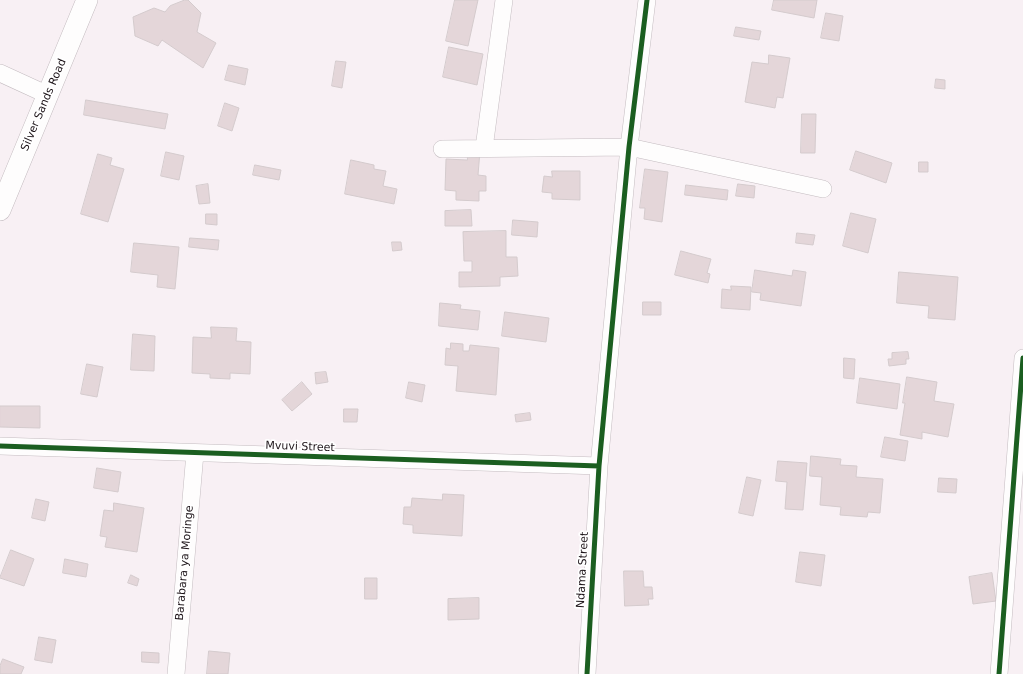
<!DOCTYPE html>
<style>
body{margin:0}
canvas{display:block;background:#f8f0f4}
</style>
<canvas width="1023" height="674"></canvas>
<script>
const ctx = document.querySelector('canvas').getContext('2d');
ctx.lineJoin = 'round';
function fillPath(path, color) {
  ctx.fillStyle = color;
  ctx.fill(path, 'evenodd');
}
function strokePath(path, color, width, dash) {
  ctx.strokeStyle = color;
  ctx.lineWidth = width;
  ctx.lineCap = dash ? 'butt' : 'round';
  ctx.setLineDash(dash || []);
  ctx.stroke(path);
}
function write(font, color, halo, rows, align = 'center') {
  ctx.font = font + ' "DejaVu Sans",sans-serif';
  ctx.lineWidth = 3.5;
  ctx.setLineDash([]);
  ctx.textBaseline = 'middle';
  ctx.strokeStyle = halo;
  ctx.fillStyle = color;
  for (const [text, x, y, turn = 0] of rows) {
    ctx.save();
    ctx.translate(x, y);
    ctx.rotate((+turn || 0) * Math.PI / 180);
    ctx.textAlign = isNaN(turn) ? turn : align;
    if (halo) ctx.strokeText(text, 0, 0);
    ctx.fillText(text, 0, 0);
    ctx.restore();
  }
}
const building = new Path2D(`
 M185 0H188L201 13 197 32 216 43 203 68 162 40 158 46 135 36 133 17 154 8 165 12 170 6Z
 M455 0H478L468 46 446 41Z
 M774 0H817L814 18 772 10Z
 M826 13 843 16 839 41 821 38Z
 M736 27 761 31 759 40 734 36Z
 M449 47 483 54 477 85 443 77Z
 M769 55 790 58 783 98 777 97 775 108 745 102 752 62 768 64Z
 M336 61 346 62 342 88 332 86Z
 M229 65 248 69 245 85 225 80Z
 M936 79 945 80V89L935 88Z
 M86 100 168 114 165 129 84 115Z
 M225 103 239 108 232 131 218 126Z
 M802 114H816L815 153H801Z
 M468 151H480L478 175 486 176V191H479V201L456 200V191L445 190 446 159 467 160Z
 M856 151 892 163 886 183 850 170Z
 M166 152 184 156 179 180 161 176Z
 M98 154 112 158 110 165 124 169 108 222 81 214Z
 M351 160 374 165V169L386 171 383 186 397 189 394 204 345 194Z
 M919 162H928V172H919Z
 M255 165 281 170 279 180 253 175Z
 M645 169 668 172 662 222 644 219 645 208H640Z
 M552 171H580V200L552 199V193L542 192 544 176 552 177Z
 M208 184 210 203 199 204 196 186Z
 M738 184 755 186 754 198 736 196Z
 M686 185 728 190 727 200 685 195Z
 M471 210 472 226H445V211Z
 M851 213 876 219 868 253 843 246Z
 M206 214H217V225L206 224Z
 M513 220 538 222 537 237 512 235Z
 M506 231V257H517L518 276 500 277V286L459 287V272H472V261H464L463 232Z
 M797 233 815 235 813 245 796 243Z
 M190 238 219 240 218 250 189 247Z
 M392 242H401L402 250 393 251Z
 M134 243 179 247 175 289 157 287 158 275 131 272Z
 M681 251 711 259 707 273 710 274 708 283 675 275Z
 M755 270 792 276 793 270 806 272 801 306 760 300 761 293 752 292Z
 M899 272 958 277 955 320 928 318 929 306 897 303Z
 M731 286 751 287 750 310 721 308 722 289 731 290Z
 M643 302H661V315H643Z
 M440 303 461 305 460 309 480 311 478 330 439 326Z
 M505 312 549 318 546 342 502 336Z
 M211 327 237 328 236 341 251 342 250 374 230 373V379L210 378V374L192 373 193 337 211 338Z
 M133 334 155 336 154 371 131 370Z
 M451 343 463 344V351H469L470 345 499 348 496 395 456 391 458 366 445 365 446 348 450 349Z
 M908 352 909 359H906V364L889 366 888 359H892V353Z
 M844 358 855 359 854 379 844 378Z
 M87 364 103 367 97 397 81 394Z
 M326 372 328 382 316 384 315 373Z
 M907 377 937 382 934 401 954 404 948 437 922 432V439L900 435 905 403H903Z
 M860 378 900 384 897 409 857 403Z
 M302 382 312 394 292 411 282 400Z
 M409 382 425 385 422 402 406 398Z
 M0 406H40V428L0 427Z
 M344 409H358L357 422H344Z
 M530 413 531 420 516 422 515 415Z
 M885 437 908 441 905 461 881 457Z
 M811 456 841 459 840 465 857 466 856 477 883 479 880 513 868 512 867 517 840 515 841 507 820 505 822 477 810 476Z
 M778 461 807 463 803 510 785 509 787 482 776 481Z
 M97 468 121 472 118 492 94 488Z
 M747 477 761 480 753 516 739 513Z
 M939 478 957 479 956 493 938 492Z
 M443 494 464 495 462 536 413 533V525L403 524 404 507H411L412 498 442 500Z
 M36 499 49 502 45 521 32 518Z
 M114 503 144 508 137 552 105 547 107 537 100 536 104 510 113 511Z
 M11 550 34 559 24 586 0 578Z
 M800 552 825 555 821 586 796 582Z
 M65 559 88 564 86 577 63 573Z
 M624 571H643L644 587H652L653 599H648L649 605 625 606Z
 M992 573 996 601 973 604 969 577Z
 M131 575 139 579 137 586 128 583Z
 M365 578H377V599H365Z
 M479 598V619L448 620V599Z
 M39 637 56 640 52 663 35 660Z
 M209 651 230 653 228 674H207Z
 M142 652 159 653V663L142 662Z
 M3 659 24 667 21 674H0V666Z`);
fillPath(building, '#e4d6d9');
strokePath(building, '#d4cbcd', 1);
const minor = new Path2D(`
 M0 73 48 95
 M484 148 504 0
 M442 149 629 147 823 189
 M0 446 599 466
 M176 674 195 453
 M587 674 599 466 629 147 647 0
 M999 674 1023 358`);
const tertiary = new Path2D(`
 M0 210 87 0`);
strokePath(minor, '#c4bcc0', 18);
strokePath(tertiary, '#c4bcc0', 22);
strokePath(minor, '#fefdfd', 17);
strokePath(tertiary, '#fefdfd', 21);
strokePath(new Path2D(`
 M0 446 599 466
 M587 674 599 466 629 147 647 0
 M999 674 1023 358`), '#1b5e20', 5);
write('11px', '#1e151a', '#fff', [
 ["Silver Sands Road",44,105,-67],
 ["Mvuvi Street",300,447,2],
 ["Barabara ya Moringe",185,563,-85],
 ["Ndama Street",583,570,-87]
]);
</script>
